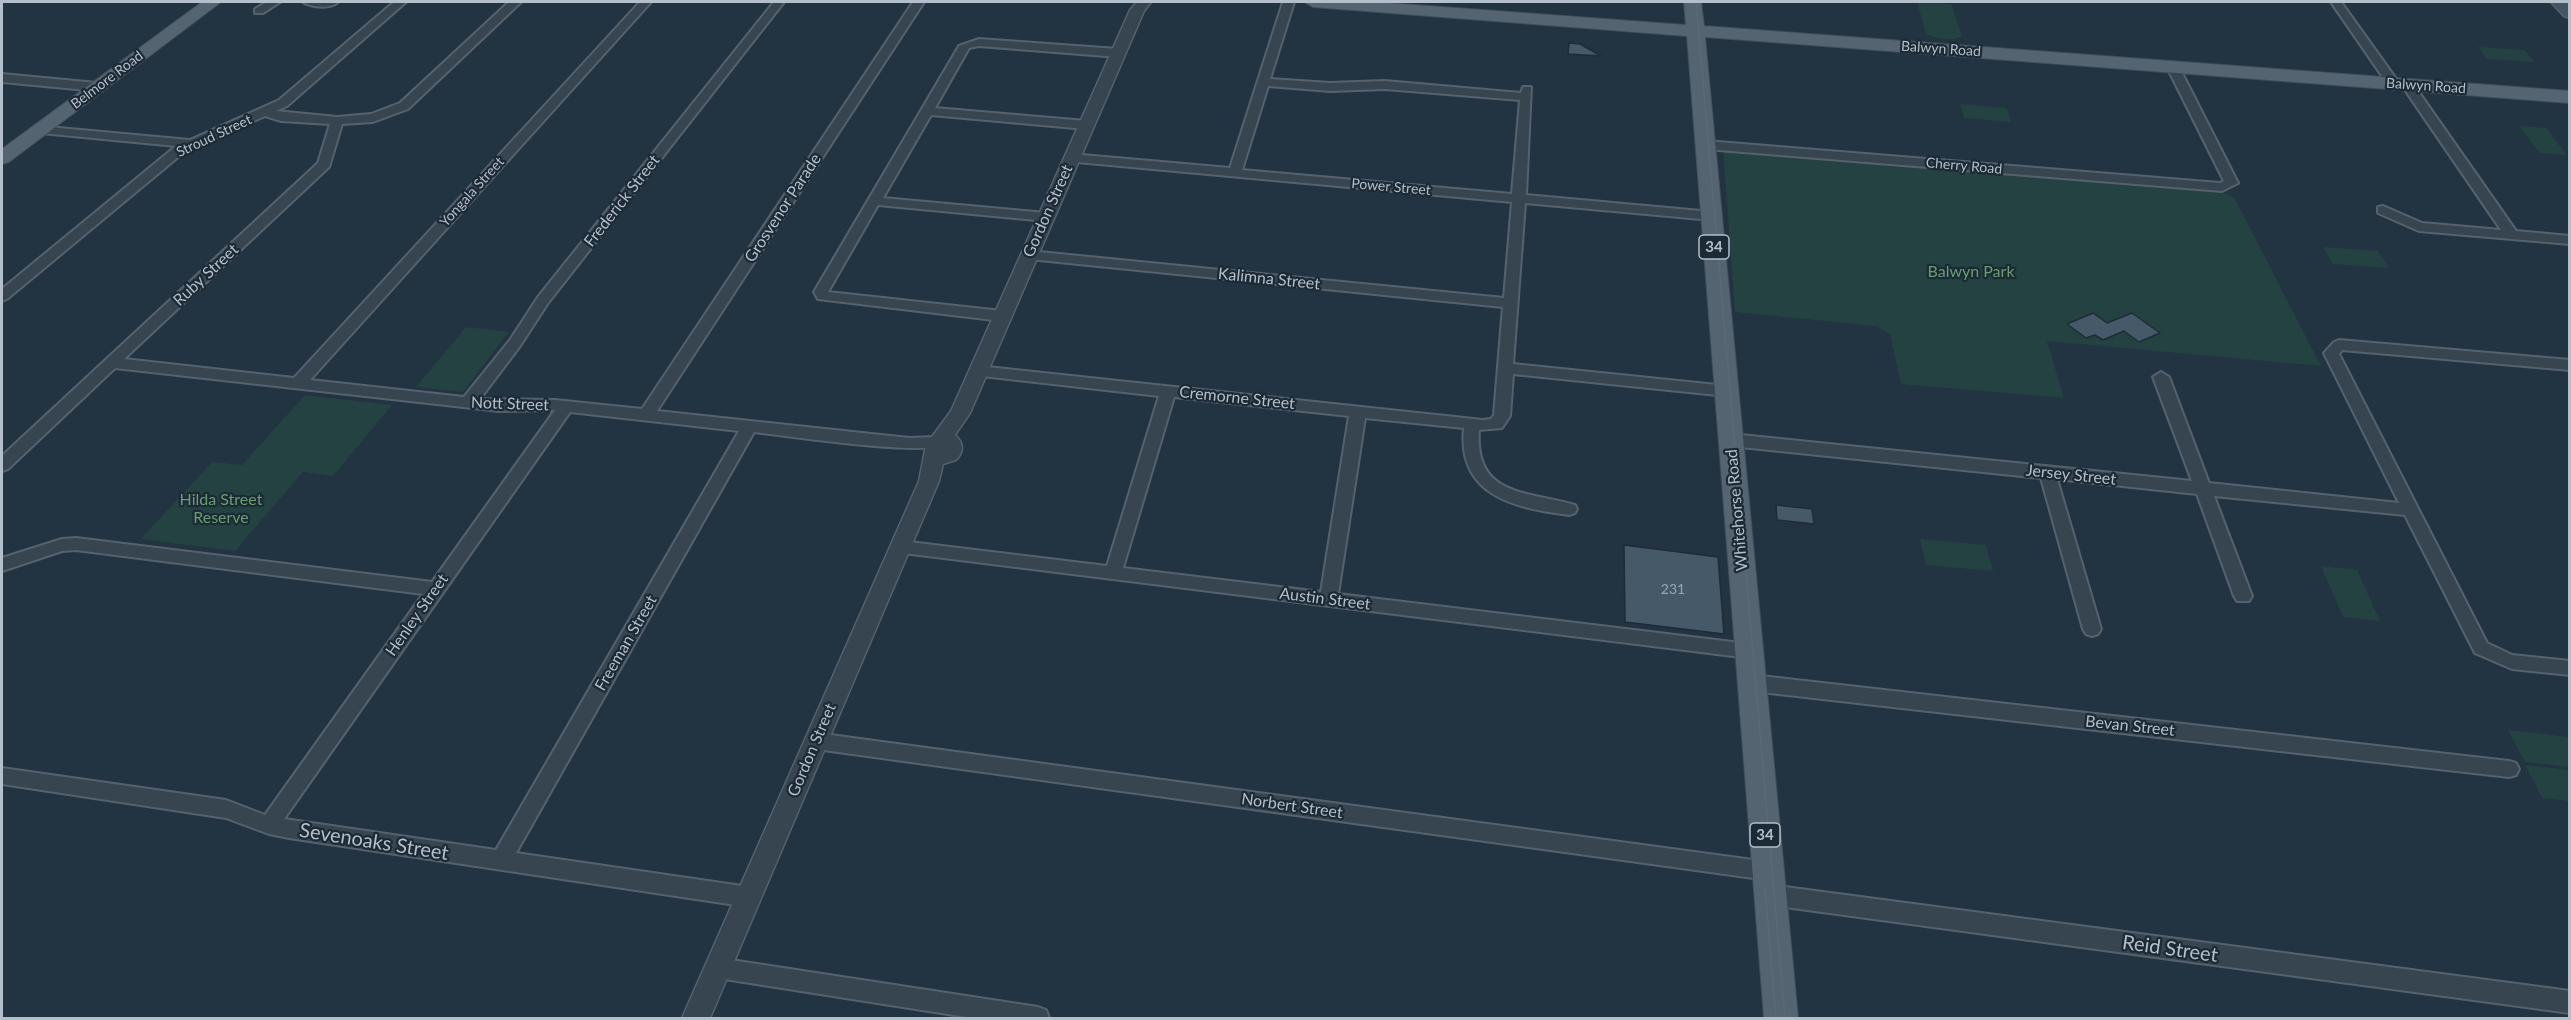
<!DOCTYPE html>
<style>
body{margin:0}
#map{position:relative;width:2571px;height:1020px;overflow:hidden;background:#223341;font-family:Lato,sans-serif}
canvas{display:block}
.frame{position:absolute;inset:0;border:3px solid #b3bfcb;pointer-events:none}
</style>
<div id="map">
<canvas width="2571" height="1020"></canvas>
<div class="frame"></div>
</div>
<script>
const ctx = document.querySelector('canvas').getContext('2d');
ctx.lineJoin = 'round';
function fillPath(path, color) {
  ctx.fillStyle = color;
  ctx.fill(path, 'evenodd');
}
function strokePath(path, color, width, dash) {
  ctx.strokeStyle = color;
  ctx.lineWidth = width;
  ctx.lineCap = dash ? 'butt' : 'round';
  ctx.setLineDash(dash || []);
  ctx.stroke(path);
}
function write(font, color, halo, rows, align = 'center') {
  ctx.font = font + ' Lato,sans-serif';
  ctx.lineWidth = 4.5;
  ctx.setLineDash([]);
  ctx.textBaseline = 'middle';
  ctx.strokeStyle = halo;
  ctx.fillStyle = color;
  for (const [text, x, y, turn = 0] of rows) {
    ctx.save();
    ctx.translate(x, y);
    ctx.rotate((+turn || 0) * Math.PI / 180);
    ctx.textAlign = isNaN(turn) ? turn : align;
    if (halo) ctx.strokeText(text, 0, 0);
    ctx.fillText(text, 0, 0);
    ctx.restore();
  }
}
fillPath(new Path2D(`
 M1917 2 1951 4 1962 36C1952 42 1936 39 1926 34Z
 M2478 47 2524 50 2535 62 2487 59Z
 M1960 104 2007 108 2011 122 1964 118Z
 M2519 126 2546 128 2567 155 2540 153Z
 M1723 149 2217 190 2234 197 2321 366 2047 341 2064 398 1901 384 1890 334 1876 326 1735 312Z
 M2323 247 2378 251 2389 268 2333 264Z
 M466 327 509 332 463 392 416 387Z
 M305 395 392 405 333 476 303 472 235 551 141 539 212 462 242 465Z
 M1920 539 1986 545 1993 571 1926 565Z
 M2321 566 2357 570 2380 621 2343 617Z
 M2508 730 2569 737V767L2525 762Z
 M2525 765 2569 770V801L2542 798Z`), '#254242');
const building = new Path2D(`
 M1569 43 1580 44 1601 56 1568 54Z
 M2093 313 2107 323 2132 313 2160 333 2139 342 2124 331 2103 340 2095 335 2086 338 2067 324Z
 M1776 505 1812 509 1814 524 1777 520Z
 M1624 545 1718 557 1724 634 1625 622Z`);
fillPath(building, '#465968');
strokePath(building, '#1e2c38', 1.5);
const minor = new Path2D(`
 M267 2H280L263 13H255V9Z
 M303 2H336L337 3C329 9 311 7 303 2Z
 M394 2H406L287 106 276 111 337 117 371 114 400 103 509 2H521L408 109 373 122 342 124 329 167 124 359 294 378 640 2H651L310 380 464 397 510 340 538 297 774 2H784L548 303 520 346 480 399 555 400 642 409 913 2H924L657 411 909 438 937 437 945 443C936 458 779 435 754 432L516 853 749 887 756 890 759 897 756 904 749 907 289 838 269 834 226 818 2 784V768L226 800 265 815 423 594 76 550 62 551 2 571V558L62 539 76 538 432 582 555 410 499 411 115 368 8 469 2 471V456L318 163 330 124 281 121 265 116 183 153 7 299 2 301V289L176 146 41 133 37 132V126L190 140 279 100ZM570 412 739 431 496 850 284 819Z
 M1283 2H1294L1270 79 1330 83 1385 81 1521 93 1523 87H1531L1526 195 1712 212 1719 216 1712 220 1525 203 1513 364 1727 386 1735 391 1727 396 1513 374 1510 416 1502 428 1479 430C1474 498 1529 491 1575 505L1577 509 1575 513 1569 515C1515 508 1457 496 1464 428L1365 418 1338 594 1749 644 1755 646 1758 651 1755 656 1749 658 895 552 893 547 895 542 901 541 1107 566 1159 396 973 375 970 371 973 367 978 366 1483 420 1491 419 1494 415 1503 307 1029 259 1022 255 1029 251 1504 298 1512 202 1066 161V155L1071 154 1230 168ZM1268 86 1330 91 1385 89 1520 100 1512 194 1242 170ZM1174 397 1349 416 1321 592 1123 568Z
 M2331 2H2341L2399 83 2397 86H2389Z
 M979 39 1118 49 1124 53 1118 57 979 46 969 48 935 108 1086 121 1092 125 1086 129 931 115 883 198 1046 213 1053 217 1046 221 878 205 828 292 1002 311 1009 316 1002 321 818 299 814 292 959 46Z
 M2173 63 2179 67 2238 183 2222 191 1706 149 1700 145 1706 141 2220 183 2224 181 2167 67Z
 M2 74 97 83 103 87 97 91 2 82Z
 M2407 80 2411 81 2516 231 2570 236V244L2419 231 2378 213V207L2383 206 2422 223 2501 230 2401 84Z
 M2339 340 2570 360V370L2342 350 2339 354 2487 643 2512 655 2570 661V675L2512 669 2475 653 2405 515 2214 496 2252 596 2249 601H2237L2234 596 2197 494 2057 479 2101 629 2098 634 2092 636 2086 634 2083 629 2041 478 1731 446 1723 440 1731 434 2192 481 2153 377 2161 372 2169 377 2209 483 2399 503 2324 353 2334 342Z
 M1752 675 2509 761 2516 763 2519 769 2516 775 2509 777 1752 691 1746 688 1743 683 1746 678Z
 M816 733 1768 862 1775 864 1778 871 1775 878 1768 880 816 749 809 747 807 741 809 735Z
 M1770 885 2570 991V1013L1770 905 1763 902 1760 895 1763 888Z
 M718 958 1038 1007 1046 1010 1049 1018H973L718 978 710 975 707 968 710 961Z`);
const tertiary = new Path2D(`
 M1137 2H1151L1144 11 970 413 955 435C964 443 964 452 956 460L943 464 939 481 710 1018H682L919 481 926 445 951 411 1130 10Z`);
const secondary = new Path2D(`
 M2551 2H2568L2570 18 2564 16Z`);
const primary = new Path2D(`
 M202 2H221L9 162 2 164V149Z
 M1304 2H1375L1686 25 1684 2H1701L1704 26 2570 91V103L1705 37 1798 1018H1764L1687 36 1313 7Z`);
strokePath(minor, '#55626e', 4);
strokePath(tertiary, '#55626e', 3);
strokePath(secondary, '#55626e', 3);
strokePath(primary, '#404e5a', 2);
fillPath(minor, '#374551');
fillPath(tertiary, '#374551');
fillPath(secondary, '#445464');
fillPath(primary, '#556471');
strokePath(new Path2D(`
 M1696 2 1785 1018
 M1765 887 1776 1018`), '#586978', 1.5);
write('14px', '#b3bfcb', '#1c2a36', [
 ["Balwyn Road",1941,49,4],
 ["Belmore Road",107,80,-37],
 ["Balwyn Road",2426,86,4],
 ["Stroud Street",214,136,-25],
 ["Cherry Road",1964,166,5],
 ["Power Street",1391,187,5],
 ["Yongala Street",472,192,-48]
]);
write('14px', '#98a6b2', null, [
 ["231",1673,589]
]);
for (const [x, y, w] of [
 [1714,247,30],
 [1765,835,30]
]) {
  const box = new Path2D();
  box.roundRect(x - w / 2, y - 12, w, 24, 4.5);
  ctx.fillStyle = '#1c2a36';
  ctx.fill(box);
  strokePath(box, '#b3bfcb', 1.5);
}
write('bold 15px', '#b3bfcb', null, [
 ["34",1714,247],
 ["34",1765,835]
]);
write('16px', '#b3bfcb', '#1c2a36', [
 ["Frederick Street",622,201,-52],
 ["Grosvenor Parade",783,208,-57],
 ["Gordon Street",1048,211,-66],
 ["Ruby Street",206,275,-43],
 ["Kalimna Street",1269,279,6],
 ["Cremorne Street",1237,398,6],
 ["Nott Street",510,404,2],
 ["Jersey Street",2071,475,6],
 ["Whitehorse Road",1737,510,-95],
 ["Austin Street",1325,599,7],
 ["Henley Street",417,615,-55],
 ["Freeman Street",626,643,-60],
 ["Bevan Street",2130,726,6],
 ["Gordon Street",812,750,-67],
 ["Norbert Street",1292,806,8]
]);
write('16px', '#689f6e', '#1c2a36', [
 ["Balwyn Park",1971,272],
 ["Hilda Street",221,500],
 ["Reserve",221,518]
]);
write('20px', '#b3bfcb', '#1c2a36', [
 ["Sevenoaks Street",374,842,9],
 ["Reid Street",2170,949,8]
]);
</script>
